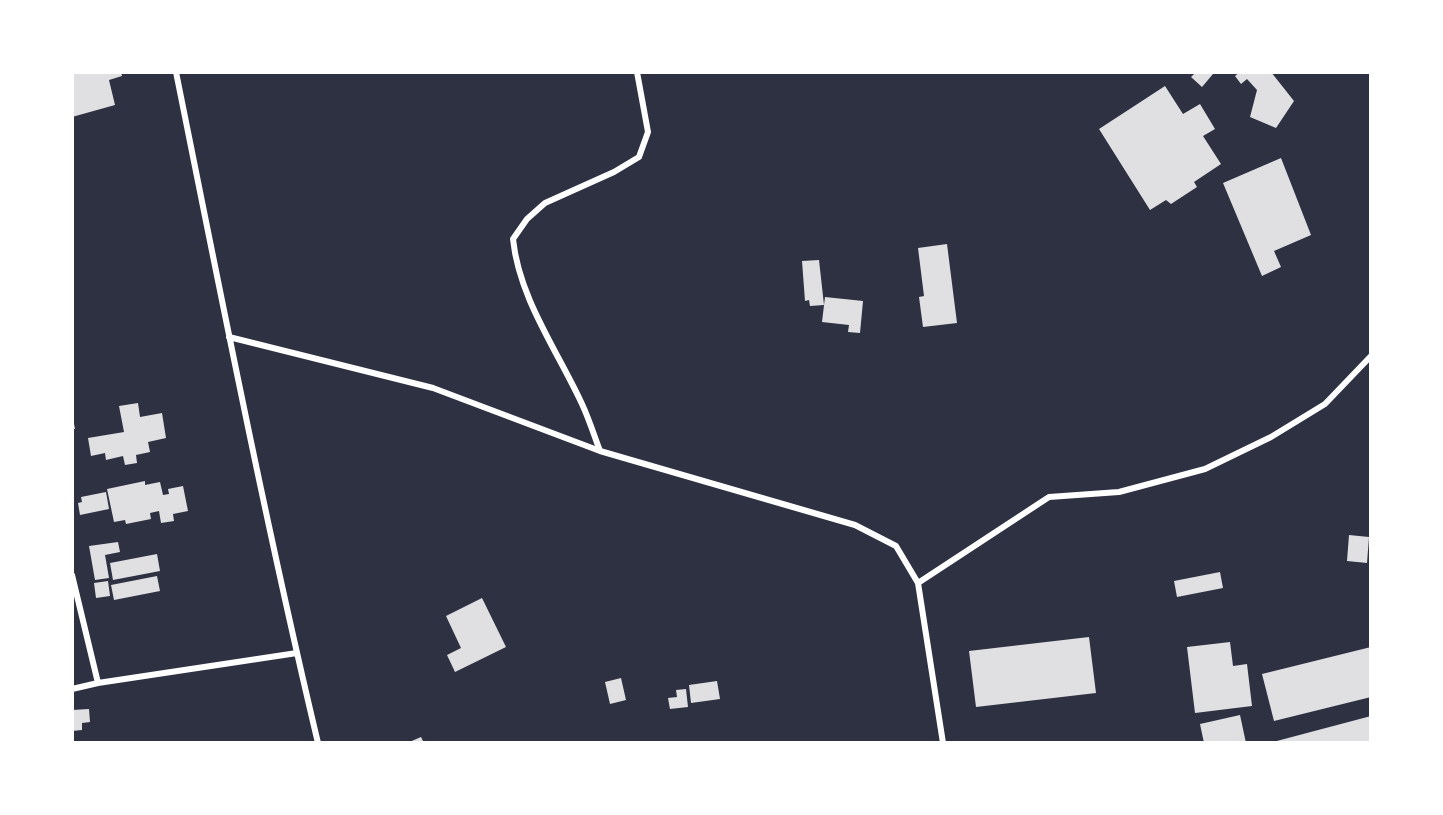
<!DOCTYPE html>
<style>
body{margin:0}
#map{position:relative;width:1443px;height:815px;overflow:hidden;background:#2d3142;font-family:Quicksand,sans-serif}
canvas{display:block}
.frame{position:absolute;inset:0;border:74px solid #fff;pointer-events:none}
</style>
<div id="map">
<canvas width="1443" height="815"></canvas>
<div class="frame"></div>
</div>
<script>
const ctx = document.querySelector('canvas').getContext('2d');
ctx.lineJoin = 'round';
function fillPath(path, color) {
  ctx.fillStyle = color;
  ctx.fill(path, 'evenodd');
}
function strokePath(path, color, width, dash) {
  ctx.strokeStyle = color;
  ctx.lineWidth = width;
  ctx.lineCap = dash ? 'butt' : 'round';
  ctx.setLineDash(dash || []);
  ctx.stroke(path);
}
fillPath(new Path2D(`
 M72 72H121L122 76 109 80 115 105 72 117Z
 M1196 72H1211L1213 74 1202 87 1191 77Z
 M1240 72H1271L1294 101 1276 128 1250 117 1257 90 1247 79 1241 84 1235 76Z
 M1165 86 1183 114 1200 104 1215 129 1203 136 1221 164 1194 182 1197 187 1171 204 1166 200 1150 210 1099 129Z
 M1281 158 1311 235 1274 251 1281 267 1262 276 1223 183Z
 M947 244 957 323 923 327 919 297 924 296 918 248Z
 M819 260 824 305 810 306 809 300 805 301 802 261Z
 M825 297 863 301 860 333 848 332 849 325 822 322Z
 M138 403 140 417 162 413 166 438 148 442 150 452 136 455 137 463 125 465 123 456 106 460 105 453 91 456 88 438 124 432 119 406Z
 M72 413 75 429H72Z
 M145 481V485L160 482 163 495 169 494 168 489 183 486 188 511 173 514 174 521 161 523 159 511 150 513 151 519 126 524 125 520 114 522 107 489Z
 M106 492 109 509 80 515 78 503 82 502 81 497Z
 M1349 535 1369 537 1367 563 1347 561Z
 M118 542 120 552 105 555 109 578 95 580 89 546Z
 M157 554 160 571 113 580 110 563Z
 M1220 572 1223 588 1177 597 1174 581Z
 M157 576 160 591 114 600 111 585Z
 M108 581 110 596 96 598 94 583Z
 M482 598 506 647 455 672 447 655 461 648 446 616Z
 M1089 637 1096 693 976 707 969 651Z
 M1230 642 1233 666 1247 664 1252 706 1195 713 1187 647Z
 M1371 647V697L1274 721 1262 674Z
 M621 678 626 700 610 704 605 682Z
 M717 681 720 699 691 703 689 685Z
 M686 689 688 707 670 709 668 698 677 697 676 690Z
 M89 709 90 722 82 723V730L72 731V710Z
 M1240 715 1246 743H1204L1200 724Z
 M1371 716V743H1273V742Z
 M421 737 424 743H407Z`), '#e0e0e3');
strokePath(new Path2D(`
 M176 72C221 296 265 520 318 743
 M229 337 433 388 600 451 855 525 896 546 918 583 943 743
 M600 451C594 435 589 419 582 404 557 350 519 298 513 239L527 219 545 203 614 172 639 157 648 132 637 72
 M72 575 98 683
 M918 583 1049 497 1119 492 1205 469 1271 437 1325 404 1371 356
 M72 689 98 683 297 653`), '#fff', 6);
</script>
